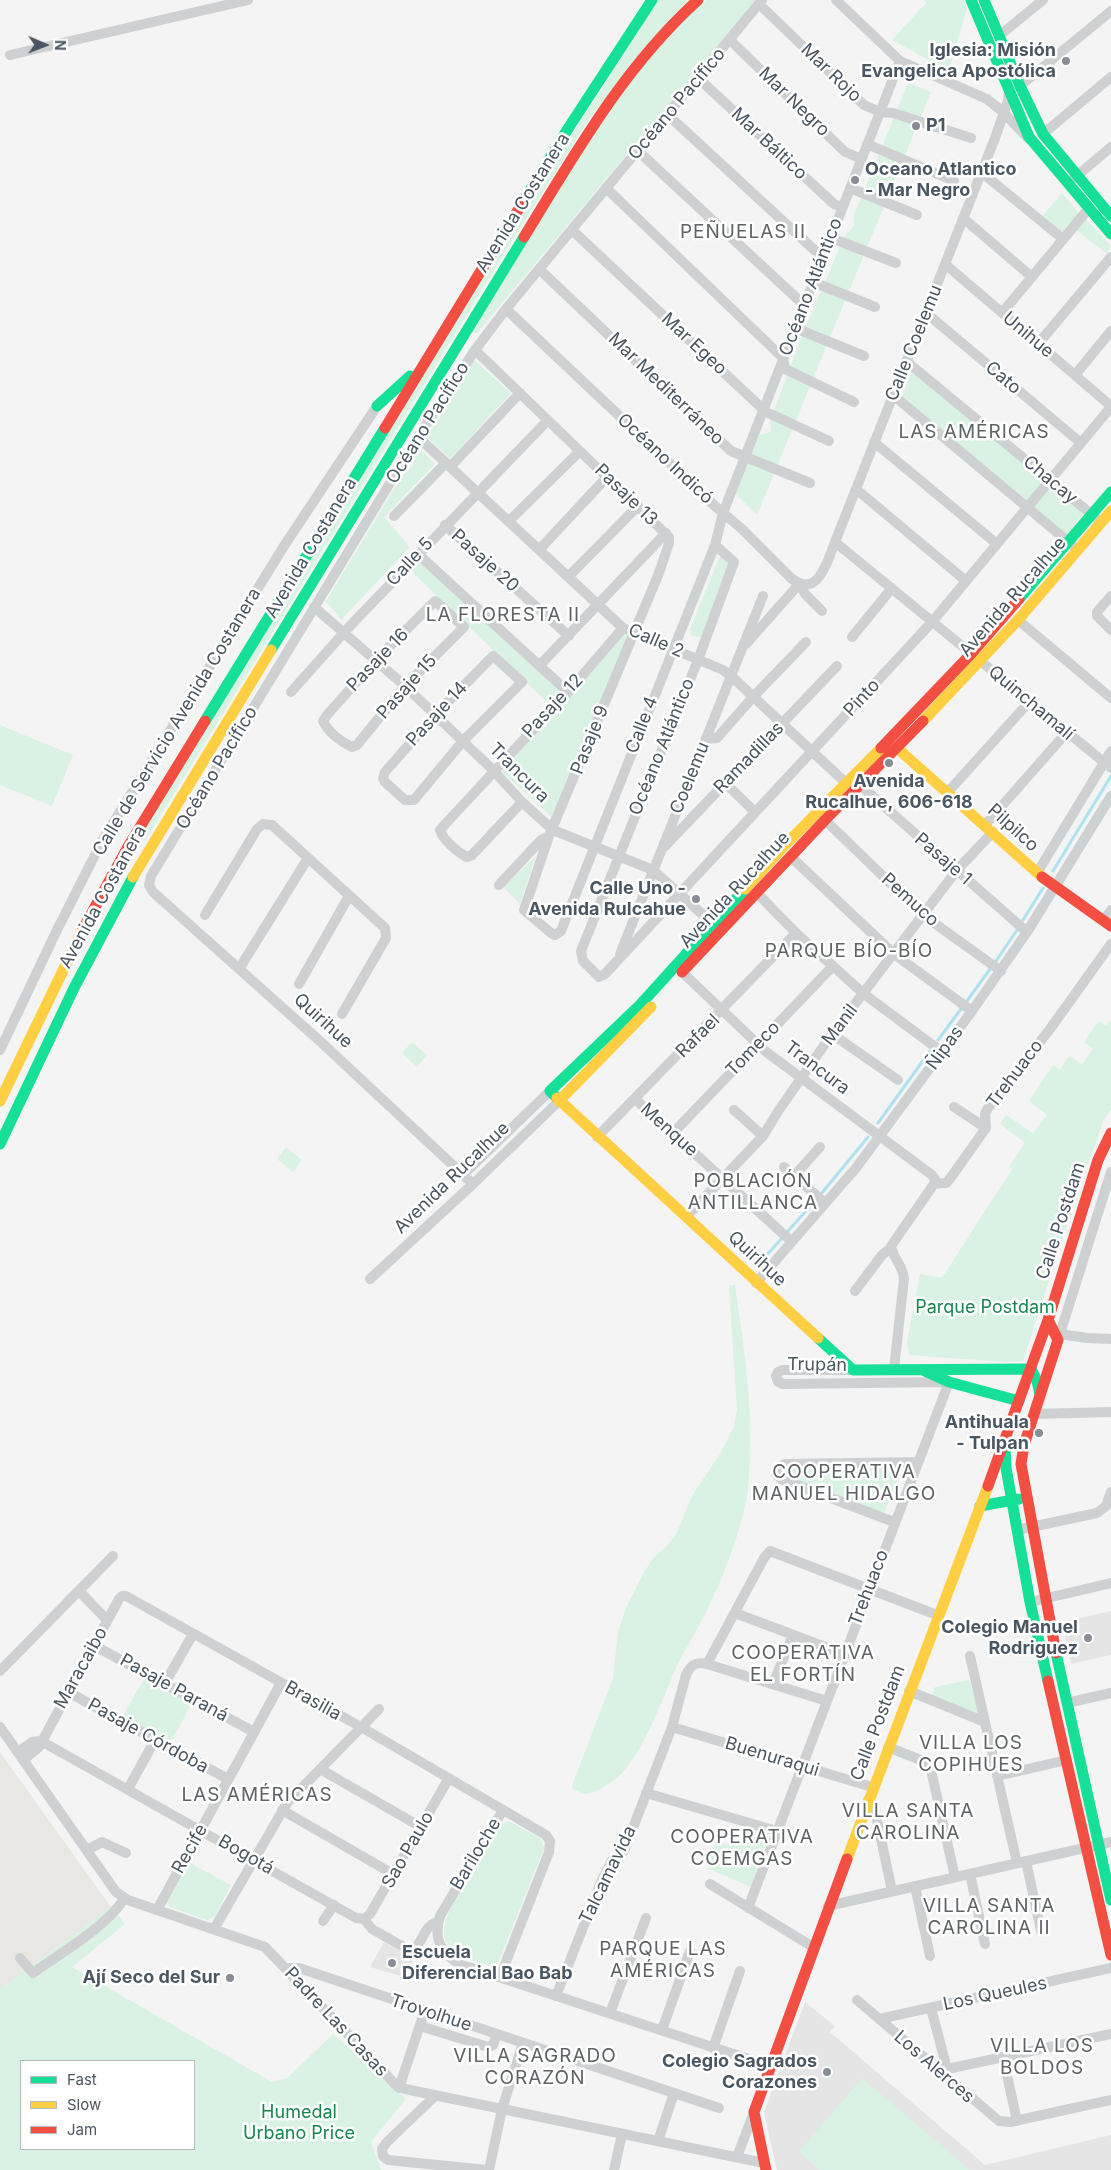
<!DOCTYPE html>
<meta charset="utf-8">
<style>
body{margin:0}
#map{position:relative;width:1111px;height:2170px;overflow:hidden;background:#f4f4f4;font-family:Inter,sans-serif}
canvas{display:block}
.legend{position:absolute;left:20px;top:2060px;width:175px;height:90px;box-sizing:border-box;background:#fff;border:1px solid #b7bbc0;margin:0;padding:6px 9px;list-style:none;font-size:15px;color:#4a5661}
.legend li{display:flex;align-items:center;gap:10px;height:25px}
.legend b{width:25px;border:1px solid #b7bbc0}
.north{position:absolute;left:20px;top:20px;width:50px;height:50px;-webkit-text-stroke:4px #fff;paint-order:stroke;rotate:91deg;font-size:14px;font-weight:700;line-height:20px;text-align:center;color:#4a5661}
.north::after{content:'';display:block;margin:auto;width:18px;height:22px;background:#4a5661;clip-path:polygon(50% 0,100% 100%,50% 72%,0 100%)}
</style>
<div id="map">
<canvas width="1111" height="2170"></canvas>
<ul class="legend">
<li><b style="height:6px;background:#16e098"></b>Fast</li>
<li><b style="height:6px;background:#ffcf43"></b>Slow</li>
<li><b style="height:6px;background:#f24e42"></b>Jam</li>
</ul>
<div class="north">N</div>
</div>
<script>
const ctx = document.querySelector('canvas').getContext('2d');
ctx.lineJoin = 'round';
function fillPath(path, color) {
  ctx.fillStyle = color;
  ctx.fill(path, 'evenodd');
}
function strokePath(path, color, width, dash) {
  ctx.strokeStyle = color;
  ctx.lineWidth = width;
  ctx.lineCap = dash ? 'butt' : 'round';
  ctx.setLineDash(dash || []);
  ctx.stroke(path);
}
function write(font, color, halo, rows, align = 'center') {
  ctx.font = font + ' Inter,sans-serif';
  ctx.lineWidth = 5;
  ctx.setLineDash([]);
  ctx.textBaseline = 'middle';
  ctx.strokeStyle = halo;
  ctx.fillStyle = color;
  for (const [text, x, y, turn = 0] of rows) {
    ctx.save();
    ctx.translate(x, y);
    ctx.rotate((+turn || 0) * Math.PI / 180);
    ctx.textAlign = isNaN(turn) ? turn : align;
    if (halo) ctx.strokeText(text, 0, 0);
    ctx.fillText(text, 0, 0);
    ctx.restore();
  }
}
fillPath(new Path2D(`
 M0 1752 111 1907 0 1989Z`), '#e8e7e3');
fillPath(new Path2D(`
 M1111 1611V1655L1071 1664 1062 1622Z
 M384 1942 414 1959 404 1977 370 1967Z
 M805 2002 835 2026 830 2032 985 2165 1111 2135V2170H777L764 2112Z`), '#e6e5e6');
fillPath(new Path2D(`
 M658 0H689L591 116 510 244 145 841 140 838 479 281Z
 M706 0H756L477 333 471 332C499 286 527 241 555 195 598 125 643 54 706 0Z
 M924 0H964L967 8 949 71 892 40 926 3Z
 M908 83 931 92 757 515 734 492 759 435 771 432 770 421 804 331 844 237 854 226V215Z
 M1062 193 1079 213 1063 231 1059 232 1041 218Z
 M1085 218 1111 246 1107 254 1075 229Z
 M474 360 511 393 450 459 427 437Z
 M912 370 1042 478 1044 483 1030 500H1025L901 399Z
 M421 450 435 464 384 517 410 547 341 620 326 601 402 476 412 467 416 453Z
 M1052 486 1084 513 1066 535 1034 509V505L1048 488Z
 M720 556 728 564 701 637 691 636 690 629Z
 M420 559 562 694 551 706 410 570Z
 M630 632 554 819 502 772 622 633Z
 M0 725 73 755 52 806 0 785Z
 M536 856 520 904 503 887Z
 M1111 1020V1110L1104 1119 1067 1225 1023 1361 1007 1362 909 1355 907 1342 920 1274 942 1278 1012 1169 1009 1167 1025 1143 1000 1124 1006 1115 1033 1133 1047 1115 1029 1101 1053 1065 1060 1070 1069 1056 1082 1064 1093 1049 1084 1042 1099 1021 1106 1026Z
 M412 1042 427 1055 417 1067 402 1053Z
 M286 1147 302 1160 293 1172 277 1159Z
 M735 1285C745 1353 755 1420 748 1489 743 1527 723 1579 705 1614 697 1631 686 1647 678 1664 661 1700 649 1741 623 1772 615 1781 597 1793 585 1794L572 1789V1786L613 1678 618 1632 626 1608 643 1574 653 1558 667 1546 677 1532 693 1494 720 1454 734 1426 737 1410 729 1286Z
 M903 1467 884 1513 781 1474 782 1469Z
 M145 1677 192 1703 170 1744 122 1717Z
 M969 1680 979 1713 975 1715 932 1695 935 1687Z
 M509 1821 541 1839 544 1848 499 1961 493 1966C486 1965 478 1962 471 1960 423 1944 450 1909 468 1880 479 1861 490 1843 502 1824Z
 M743 1824 769 1831 751 1887 707 1868 716 1842 736 1846Z
 M188 1862 231 1885 215 1916 207 1920 170 1907 167 1902Z
 M111 1907 125 1924 72 1967 272 2082 287 2078 333 2034 406 2099 371 2142 381 2170H0V1989ZM21 2061H194V2149H21Z
 M862 2078 969 2169 968 2170H819L799 2152Z`), '#d9f2e3');
strokePath(new Path2D(`
 M1053 871 1111 776
 M1023 920 1043 888
 M996 961 1017 930
 M967 1001 990 969
 M938 1040 961 1009
 M878 1123 930 1051
 M821 1194 868 1137
 M788 1231 815 1201
 M756 1267 782 1238`), '#aee2f0', 3);
strokePath(new Path2D(`
 M836 0 900 61 987 99 1003 112 1029 139
 M759 4 864 105 880 112 893 113 971 138
 M999 36 1043 0
 M730 40 845 152 862 159
 M10 55 248 0
 M698 78 834 204 842 207
 M1020 86 1111 11
 M668 115 823 258
 M1043 134 1111 77
 M867 144 954 181
 M638 151 804 305
 M981 172 1063 239
 M1072 180 1111 147
 M606 188 783 358 785 369 854 402
 M850 188 917 215
 M963 218 1032 277
 M572 230 766 412 829 441
 M831 238 896 263
 M945 264 1111 406
 M539 269 731 451 810 483
 M813 282 875 307
 M506 309 716 507 742 529 791 578C818 600 828 560 835 542L995 138 1008 101 1009 92
 M925 312 1081 443
 M1002 313 1089 208
 M795 328 864 356
 M1038 344 1111 257
 M475 350 669 537V543L659 573 549 836 524 910 551 933 555 935 561 931 715 545 723 513 900 61
 M906 361 1096 518
 M1075 375 1111 331
 M893 395 1072 545
 M418 437 623 628 723 670 731 676 846 783 860 785 1027 932
 M874 442 997 544
 M450 467 520 393
 M856 489 966 581
 M394 516 446 463
 M509 521 580 451
 M445 525 569 636
 M835 542 1111 768
 M715 545 734 562 698 660 581 951 583 961 599 977 605 974 932 622 1111 407
 M539 550 607 477
 M418 554 568 692
 M568 577 638 506
 M800 583 805 594 822 611
 M1111 596 1097 612V616L1111 630
 M435 601 464 627 405 686 357 745 352 747C341 742 328 732 323 721L327 715 375 661Z
 M314 607 405 686 493 770 522 802 553 830 653 870 712 923
 M1018 620 1111 698
 M852 637 892 588
 M746 644 800 583
 M493 656 522 682 463 741 414 800H405L385 782 383 778 385 772 435 715Z
 M539 666 666 533
 M291 692 349 627 548 420
 M706 739 717 738 753 697 806 642
 M725 783 755 812
 M948 792 1029 702
 M522 802 472 855 467 857C457 852 443 840 440 830L449 820 568 692 623 628
 M825 820 923 915 1001 971
 M985 825 1067 732
 M665 846 837 666
 M790 856 894 954 972 1011
 M1037 873 1111 751
 M499 885 541 840 549 836
 M756 892 796 933 864 994 942 1052
 M205 915 257 829 263 824 272 825 385 928 386 938 342 1014
 M1104 921 1111 910
 M620 954 763 596
 M239 969 308 858
 M682 972 765 1051 932 1175 935 1179 934 1184
 M299 984 349 896
 M832 1034 898 1080
 M0 1050 57 930 102 841 284 546 377 406
 M635 1099 792 1242
 M954 1107 986 1128
 M734 1110 763 1136
 M673 1133 833 966
 M597 1137 796 933
 M784 1167 825 1203
 M463 1175 550 1091
 M794 1176 820 1147
 M473 1184 322 1043 153 892 149 885 151 876 418 437 475 350 506 309 762 0
 M934 1184 946 1183 949 1180 986 1128 985 1114 988 1108 1050 1029 1111 944
 M686 1217 763 1136 779 1110 832 1034 957 870 993 832
 M370 1279 473 1184 559 1101
 M756 1283 856 1168 972 1011 1027 932 1111 796
 M855 1291 882 1255 891 1248
 M1060 1334 1087 1338 1111 1339
 M1058 1340 1111 1172
 M894 1369 904 1279C903 1265 892 1257 891 1246L934 1184
 M1034 1414 1111 1412
 M894 1522 781 1479 776 1474 777 1468 785 1464 918 1462
 M1017 1530 1097 1513 1106 1506 1111 1492
 M79 1591 107 1620
 M1030 1602 1111 1583
 M735 1613 844 1654
 M93 1645 254 1732
 M970 1656 1017 1863
 M707 1664 764 1558 770 1551 937 1615
 M0 1671 113 1556
 M165 1683 193 1634
 M773 1684 793 1635
 M909 1691 985 1722
 M68 1692 228 1779
 M1067 1703 1111 1693
 M0 1727 116 1892 128 1900 265 1947 396 2085 405 2089 764 2163
 M672 1727 872 1787
 M41 1741 356 1918 364 1919
 M888 1747 923 1761 931 1770 955 1877
 M18 1752 32 1742 41 1741
 M23 1760 39 1747 119 1599 122 1596H126L361 1727 546 1835 550 1841 549 1852 500 1977
 M320 1769 421 1827
 M997 1776 1067 1760
 M128 1789 155 1740
 M646 1793 777 1831
 M868 1800 876 1815 892 1891
 M282 1810 393 1874
 M503 1810 440 1916C433 1938 441 1955 462 1965L770 2066
 M87 1850 102 1842 126 1853
 M1026 1861 1041 1931
 M970 1874 985 1944
 M710 1884 813 1947
 M915 1886 930 1956
 M828 1906 1111 1842
 M748 1908 949 1382 783 1384 778 1382 776 1376 778 1372 783 1370H853
 M157 1910 281 1683
 M364 1919 370 1914 449 1778
 M364 1919 372 1929 409 1950C424 1947 422 1925 438 1922
 M323 1921 334 1905
 M214 1929 287 1803 379 1709
 M20 1958 33 1973C62 1952 105 1928 124 1899
 M285 1968H299L719 2108
 M556 1996 601 1882 612 1860 624 1851 672 1727 686 1675C691 1664 696 1662 707 1664L827 1701
 M857 2000 999 2121 1010 2122 1111 2100
 M931 2008 947 2069
 M610 2013 646 1918
 M879 2019 1111 1968
 M420 2026 488 2047 493 2045 497 2034
 M662 2030 690 1951
 M713 2048 740 1971
 M1003 2057 1017 2121
 M938 2071 1111 2034
 M399 2088 425 2010
 M436 2095 387 2142 382 2149 383 2156 388 2160 487 2170
 M658 2141 674 2093
 M737 2157 754 2112
 M489 2170 502 2109 523 2043
 M614 2170 622 2134`), '#ced0d2', 10);
strokePath(new Path2D(`
 M971 0 1029 137 1111 234
 M984 0 1020 86 1043 134 1111 216
 M526 197 569 127 652 0
 M377 406 410 376
 M1019 599 1111 492
 M271 650 524 237
 M205 721 385 428
 M557 1098 550 1091 640 1005 745 889
 M0 1144 74 988 133 877
 M818 1338 853 1370 1031 1369 1037 1381 1040 1394
 M925 1371 949 1382 1019 1401
 M1005 1447 1006 1468 1030 1602 1048 1681
 M980 1506 1019 1499
 M1056 1653 1111 1900`), '#16e098', 11);
strokePath(new Path2D(`
 M923 721 1018 620 1111 511
 M897 748 1042 877
 M133 877 271 650
 M745 889 782 848 881 748
 M557 1098 818 1338
 M0 1101 83 929
 M559 1101 651 1007
 M847 1859 988 1486`), '#ffcf43', 11);
strokePath(new Path2D(`
 M524 237C576 152 624 67 698 0
 M385 428 526 197
 M881 748 971 654 1019 599
 M1042 877 1111 926
 M83 929 129 845 205 721
 M682 972 825 820 923 721
 M1048 1320 1058 1340 1024 1445 1021 1464 1056 1653
 M988 1486 1048 1320 1098 1160 1111 1133
 M1048 1681 1111 1955
 M766 2170 754 2112 847 1859`), '#f24e42', 11);
for (const [x, y, r, color] of [
 [1066,61,5,"#868d94"],
 [916,126,5,"#868d94"],
 [855,180,5,"#868d94"],
 [889,763,5,"#868d94"],
 [696,899,5,"#868d94"],
 [1039,1433,5,"#868d94"],
 [1088,1638,5,"#868d94"],
 [392,1963,5,"#868d94"],
 [230,1978,5,"#868d94"],
 [827,2072,5,"#868d94"]
]) {
  const dot = new Path2D();
  dot.arc(x, y, r, 0, 2 * Math.PI);
  ctx.fillStyle = color;
  ctx.fill(dot);
  strokePath(dot, '#fff', 2);
}
write('bold 18px', '#4a5661', '#fff', [
 ["Iglesia: Misión",1056,51],
 ["Evangelica Apostólica",1056,72],
 ["P1",926,126,"left"],
 ["Oceano Atlantico",865,170,"left"],
 ["- Mar Negro",865,191,"left"],
 ["Avenida",889,782,"center"],
 ["Rucalhue, 606-618",889,803,"center"],
 ["Calle Uno -",686,889],
 ["Avenida Rulcahue",686,910],
 ["Antihuala",1029,1423],
 ["- Tulpan",1029,1444],
 ["Colegio Manuel",1078,1628],
 ["Rodriguez",1078,1649],
 ["Escuela",402,1953,"left"],
 ["Diferencial Bao Bab",402,1974,"left"],
 ["Ají Seco del Sur",220,1978],
 ["Colegio Sagrados",817,2062],
 ["Corazones",817,2083]
], 'right');
write('18px', '#4a5661', '#fff', [
 ["Mar Rojo",831,73,44],
 ["Mar Negro",794,102,44],
 ["Océano Pacífico",677,104,-50],
 ["Mar Báltico",769,144,43],
 ["Avenida Costanera",523,203,-58],
 ["Océano Atlántico",811,287,-69],
 ["Unihue",1028,335,40],
 ["Calle Coelemu",914,343,-68],
 ["Mar Egeo",694,344,43],
 ["Cato",1003,378,40],
 ["Mar Mediterráneo",666,389,44],
 ["Océano Pacífico",428,423,-58],
 ["Océano Indicó",665,459,43],
 ["Chacay",1050,480,40],
 ["Pasaje 13",626,495,44],
 ["Avenida Costanera",311,548,-59],
 ["Pasaje 20",485,561,42],
 ["Calle 5",410,562,-47],
 ["Avenida Rucalhue",1013,597,-49],
 ["Calle 2",656,641,24],
 ["Pasaje 16",378,660,-46],
 ["Pasaje 15",407,687,-48],
 ["Pinto",862,698,-47],
 ["Quinchamalí",1031,703,40],
 ["Pasaje 12",553,706,-47],
 ["Pasaje 14",437,714,-47],
 ["Calle de Servicio Avenida Costanera",177,722,-59],
 ["Calle 4",642,725,-69],
 ["Pasaje 9",590,740,-68],
 ["Océano Atlántico",662,747,-68],
 ["Ramadillas",749,758,-46],
 ["Océano Pacífico",217,768,-59],
 ["Trancura",519,773,45],
 ["Coelemu",690,778,-68],
 ["Pilpilco",1013,828,42],
 ["Pasaje 1",943,859,41],
 ["Avenida Rucalhue",735,890,-47],
 ["Avenida Costanera",103,897,-61],
 ["Pemuco",910,900,42],
 ["Quirihue",323,1021,42],
 ["Manil",840,1025,-53],
 ["Rafael",698,1036,-45],
 ["Ñipas",945,1048,-54],
 ["Tomeco",753,1049,-46],
 ["Trancura",817,1068,37],
 ["Trehuaco",1015,1074,-53],
 ["Menque",669,1130,42],
 ["Avenida Rucalhue",452,1178,-44],
 ["Calle Postdam",1061,1221,-72],
 ["Quirihue",757,1259,43],
 ["Trupán",817,1365,1],
 ["Trehuaco",869,1588,-69],
 ["Maracaibo",81,1668,-61],
 ["Pasaje Paraná",174,1688,29],
 ["Brasilia",313,1701,29],
 ["Calle Postdam",878,1723,-69],
 ["Pasaje Córdoba",148,1736,29],
 ["Buenuraqui",772,1757,17],
 ["Recife",190,1849,-61],
 ["Sao Paulo",408,1850,-60],
 ["Bariloche",476,1854,-59],
 ["Bogotá",246,1855,30],
 ["Talcamavida",608,1875,-64],
 ["Los Queules",995,1994,-12],
 ["Trovolhue",431,2013,18],
 ["Padre Las Casas",336,2022,47],
 ["Los Alerces",934,2067,41]
]);
write('18px', '#17864f', '#fff', [
 ["Parque Postdam",985,1308],
 ["Humedal",299,2113],
 ["Urbano Price",299,2134]
]);
ctx.letterSpacing = '1px';
write('19px', '#5f6368', '#fff', [
 ["PEÑUELAS II",743,232],
 ["LAS AMÉRICAS",974,432],
 ["LA FLORESTA II",503,615],
 ["PARQUE BÍO-BÍO",849,951],
 ["POBLACIÓN",753,1181],
 ["ANTILLANCA",753,1203],
 ["COOPERATIVA",844,1472],
 ["MANUEL HIDALGO",844,1494],
 ["COOPERATIVA",803,1653],
 ["EL FORTÍN",803,1675],
 ["VILLA LOS",971,1743],
 ["COPIHUES",971,1765],
 ["LAS AMÉRICAS",257,1795],
 ["VILLA SANTA",908,1811],
 ["CAROLINA",908,1833],
 ["COOPERATIVA",742,1837],
 ["COEMGAS",742,1859],
 ["VILLA SANTA",989,1906],
 ["CAROLINA II",989,1928],
 ["PARQUE LAS",663,1949],
 ["AMÉRICAS",663,1971],
 ["VILLA LOS",1042,2046],
 ["BOLDOS",1042,2068],
 ["VILLA SAGRADO",535,2056],
 ["CORAZÓN",535,2078]
]);
ctx.letterSpacing = '0px';
</script>
